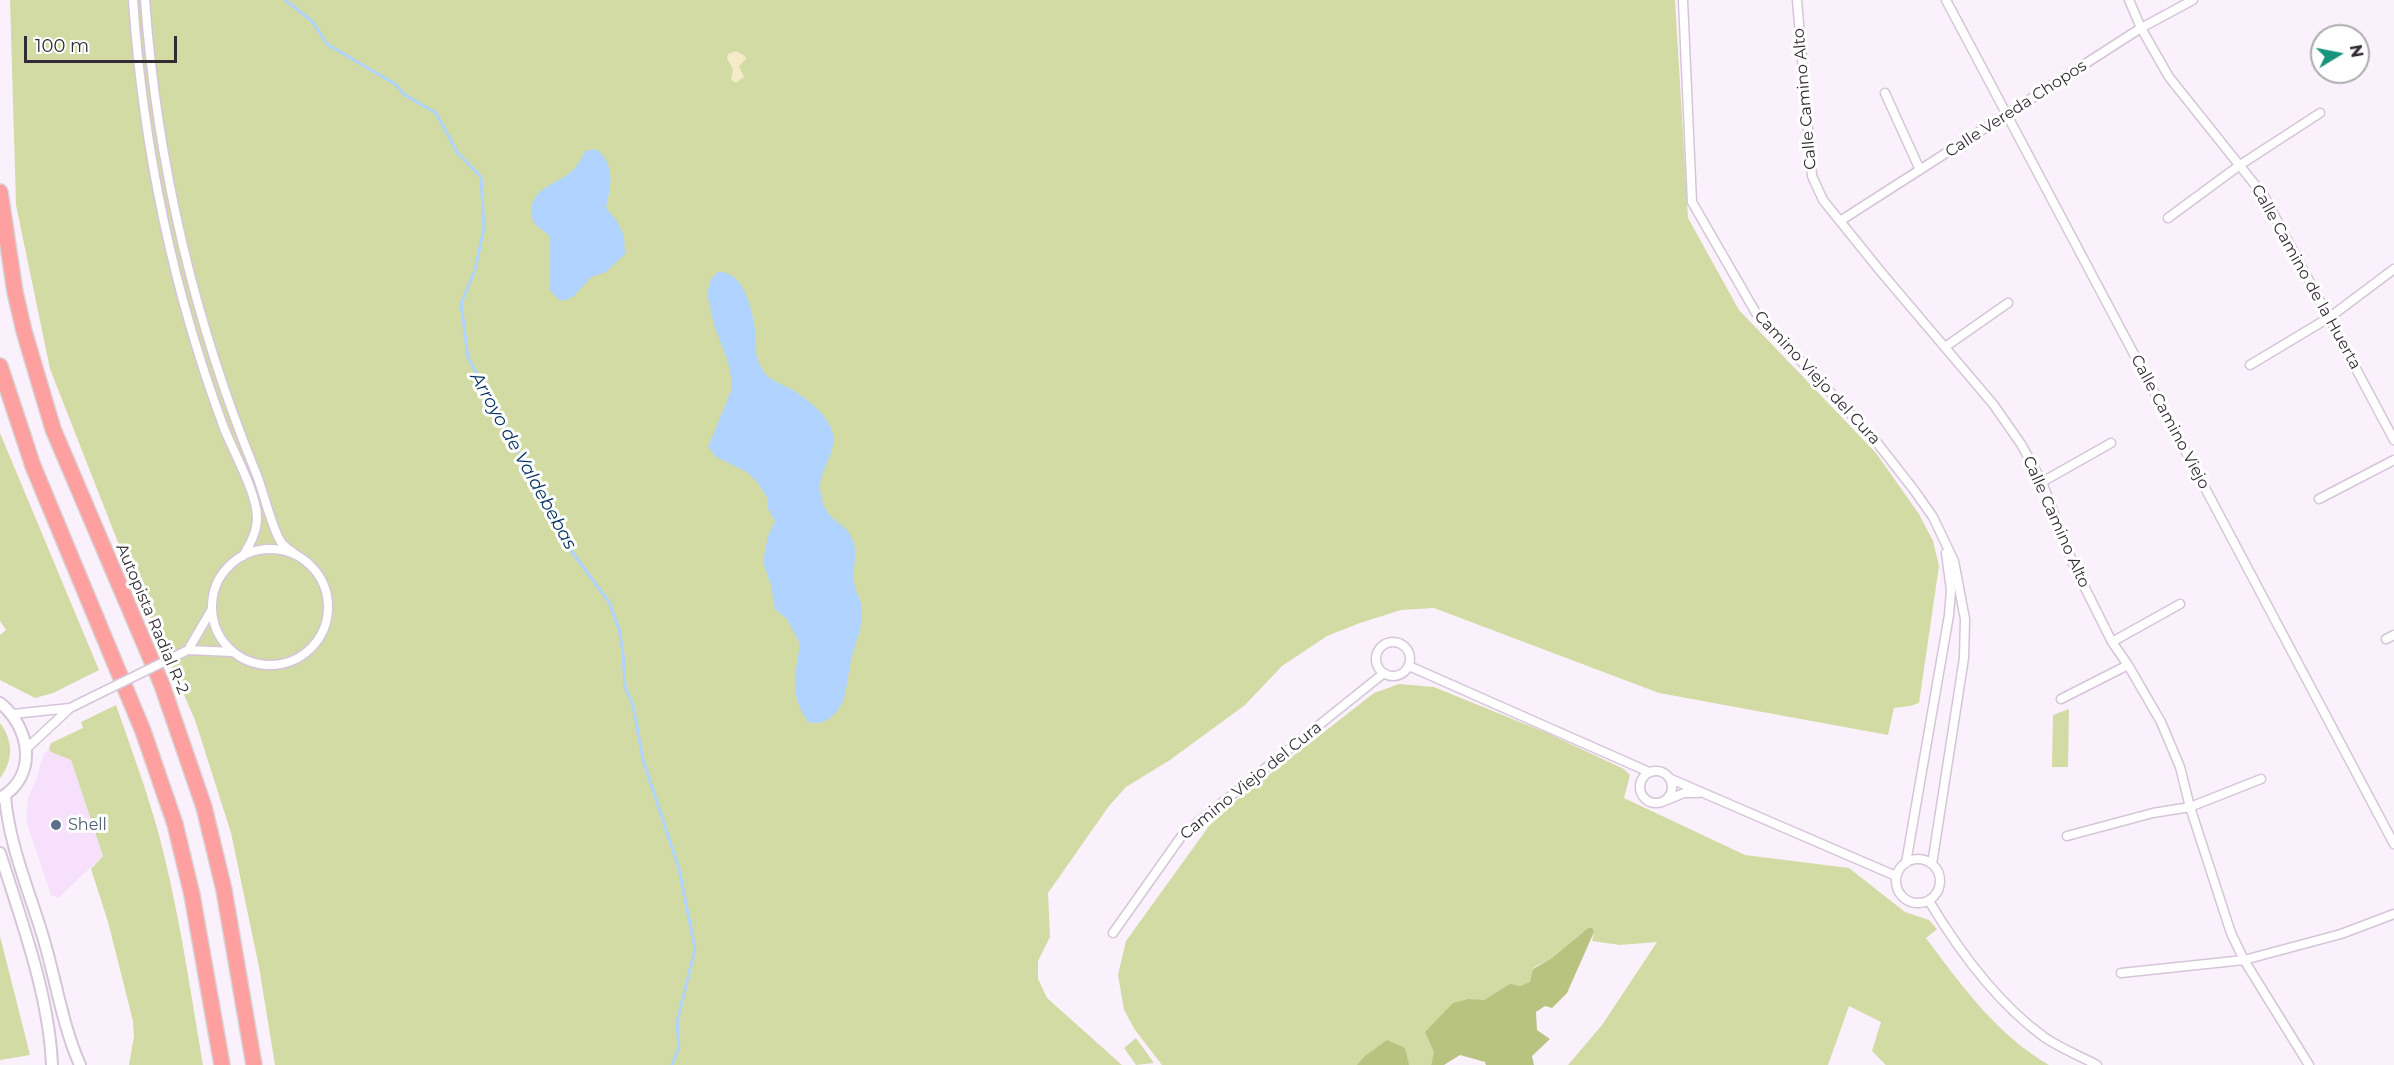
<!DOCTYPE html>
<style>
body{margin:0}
#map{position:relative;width:2394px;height:1065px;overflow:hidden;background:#fbf1fd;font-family:Montserrat,sans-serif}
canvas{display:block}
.north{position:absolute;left:2310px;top:24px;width:60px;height:60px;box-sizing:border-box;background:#fff;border:2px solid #adabae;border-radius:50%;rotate:80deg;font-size:16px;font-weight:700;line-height:24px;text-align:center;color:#332c34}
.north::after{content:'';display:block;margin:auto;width:21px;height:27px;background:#18947c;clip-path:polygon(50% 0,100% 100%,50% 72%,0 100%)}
.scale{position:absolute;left:24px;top:36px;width:153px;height:27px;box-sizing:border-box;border:3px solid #332c34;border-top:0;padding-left:8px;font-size:18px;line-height:21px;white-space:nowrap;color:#332c34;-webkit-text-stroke:4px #fff;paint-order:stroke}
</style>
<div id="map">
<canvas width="2394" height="1065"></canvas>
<div class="north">N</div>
<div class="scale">100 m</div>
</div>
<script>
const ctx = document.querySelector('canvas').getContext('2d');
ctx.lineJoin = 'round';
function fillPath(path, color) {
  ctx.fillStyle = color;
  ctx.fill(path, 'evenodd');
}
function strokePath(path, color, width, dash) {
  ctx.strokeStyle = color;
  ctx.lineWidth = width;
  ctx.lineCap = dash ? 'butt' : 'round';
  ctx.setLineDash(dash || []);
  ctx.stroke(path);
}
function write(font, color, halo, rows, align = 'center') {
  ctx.font = font + ' Montserrat,sans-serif';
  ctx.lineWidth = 6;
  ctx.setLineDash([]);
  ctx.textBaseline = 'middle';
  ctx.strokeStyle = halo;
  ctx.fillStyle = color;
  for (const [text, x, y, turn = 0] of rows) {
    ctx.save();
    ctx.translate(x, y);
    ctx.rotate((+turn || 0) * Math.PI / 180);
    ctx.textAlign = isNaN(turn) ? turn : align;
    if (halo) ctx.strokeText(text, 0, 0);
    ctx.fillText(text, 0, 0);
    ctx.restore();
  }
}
fillPath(new Path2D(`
 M49 748 52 752 71 760 103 856 58 898 51 895 26 821 28 798 37 777 43 756Z`), '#f6e0fb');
fillPath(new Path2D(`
 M10 0H1675L1688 218 1739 310 1876 453 1919 514 1933 541 1939 566 1919 703 1910 706 1894 708 1888 735 1659 693 1434 608 1401 610 1360 623 1327 636 1282 666 1245 705 1170 760 1126 787 1109 806 1048 893 1050 937 1038 961V979L1047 998 1122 1065H275L259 967 231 833 195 720 121 550 50 369 16 205Z
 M0 433 99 670 53 693 35 698 0 680V635L6 630 0 621Z
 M1399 684 1434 687 1547 733 1624 769 1630 775 1624 798 1745 855 1849 868 1905 912 1929 920 1937 929 1926 938C1962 986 1996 1034 2049 1065H1886L1872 1051 1881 1022 1849 1006 1828 1065H1568L1602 1025 1657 942 1620 945 1592 941 1594 932 1588 928 1552 958 1533 968 1531 982 1520 986 1510 985 1484 1000 1434 1054 1431 1065H1162L1135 1030 1124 1010 1118 975 1126 941 1209 826 1238 799 1374 693Z
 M116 705C131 748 147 791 159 835 179 911 190 988 203 1065H129L134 1036 133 1021 108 922 91 869 103 856 71 760 51 752 49 748 51 743 83 728 81 722Z
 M2069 709 2068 767H2052L2053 715Z
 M0 723C13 740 14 760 0 778Z
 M0 936 30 1055 0 1060Z
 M1136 1038 1154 1063 1136 1065 1124 1048Z`), '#d2dba4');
fillPath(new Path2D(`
 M1588 928H1592L1594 932 1567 993 1552 1008 1545 1006 1536 1012 1537 1030 1550 1039 1532 1056 1534 1065H1486L1485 1062 1460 1055 1444 1065H1431L1434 1052 1425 1032 1453 1003 1469 999 1484 1000 1510 984 1520 986 1530 982 1533 969 1552 958Z
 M1387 1040 1405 1048 1409 1065H1357L1365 1056Z`), '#b9c380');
fillPath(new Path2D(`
 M736 51 745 56 746 59 739 66 744 77 736 83 731 80 733 70 727 58 728 54Z`), '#f5ebc6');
fillPath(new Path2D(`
 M596 149C616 164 611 186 606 208L617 221 624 236 625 254 606 272 591 277 574 296 564 301 558 299 549 289V236C545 231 539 228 535 224 532 220 531 215 531 211 532 187 558 184 572 171 578 166 582 158 585 151Z
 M718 272C742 271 751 304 754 323 757 337 753 350 759 363 766 381 779 382 793 390 807 399 821 410 829 424 843 447 819 468 820 489 824 525 845 518 853 541 858 554 852 569 854 582 855 592 862 599 862 612 863 629 853 648 850 665 848 677 847 688 843 701 836 715 825 727 808 722 789 694 795 675 800 644L787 619 775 609 771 586 763 562 768 536 775 521 768 509V499L758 483 747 472 716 457 708 447 731 391V377L728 362 714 325 707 293 711 279Z`), '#b0d3ff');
strokePath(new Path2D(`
 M285 0 312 21 327 44 395 84 405 95 436 113 457 152 481 177 484 228 475 270 461 304 468 358 504 423 558 533 609 602 619 629 623 653 625 687 633 705 643 760 679 869 695 949 677 1022 679 1047 672 1065`), '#b0d3ff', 3);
const minor = new Path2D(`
 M133 0C143 146 173 291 224 428 233 451 257 493 257 518 257 532 250 544 243 556
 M145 0C157 163 194 321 256 473 263 490 272 529 281 542 284 547 293 552 298 556
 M1683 0 1692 202 1756 313 1875 440 1914 490 1933 517 1954 561 1965 619 1964 658 1932 864
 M1797 0 1812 176 1823 200 1881 272 1993 404 2021 444 2042 482 2073 564 2112 642 2128 665 2161 722 2180 767 2190 807 2231 933 2244 960 2309 1065
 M1946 0 2394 844
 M2129 0 2141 28 2169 77 2264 196 2394 440
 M1885 93 1920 170
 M2168 218 2240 165 2320 113
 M1840 221 2141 28 2193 0
 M1945 347 2008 303
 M2250 365 2330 317 2394 269
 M2042 482 2111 443
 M2319 499 2394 460
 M212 607a58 58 0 1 1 116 0a58 58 0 1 1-116 0Z
 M2386 639 2394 635
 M2112 642 2180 604
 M1376 659a17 17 0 1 1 34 0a17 17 0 1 1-34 0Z
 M188 650 212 609
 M188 650 233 652
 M1409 666 1649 772
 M2061 699 2128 665
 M13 714 70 708
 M27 748 70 708 80 703
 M1640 787a16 16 0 1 1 32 0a16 16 0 1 1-32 0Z
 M1671 779 1896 876
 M1667 800 1684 793H1698
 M2067 836 2153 813 2190 807 2261 779
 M1896 881a22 22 0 1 1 44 0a22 22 0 1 1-44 0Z
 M1906 863 1949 615 1951 590 1946 553
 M1929 901C1959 951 1996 1002 2044 1037 2060 1048 2080 1056 2097 1065
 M1113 933 1183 834 1384 673
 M2121 973 2244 960 2341 934 2394 914`);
const tertiary = new Path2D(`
 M0 703C30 727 39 776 0 798
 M5 796C9 845 29 890 43 937 56 980 62 1024 80 1065
 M0 853C21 920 49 994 52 1065`);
const motorway = new Path2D(`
 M0 192 15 292 24 331 53 429 162 685 204 807 224 890 254 1065
 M0 366 33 466 143 731 175 824 192 895 222 1065`);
strokePath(minor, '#d6c5d9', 11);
strokePath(tertiary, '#d6c5d9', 14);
strokePath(motorway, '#d6d5d6', 18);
strokePath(minor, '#fff', 8);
strokePath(tertiary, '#fff', 10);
strokePath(motorway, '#fea09f', 15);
const minorBridge = new Path2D(`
 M80 703 188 650`);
strokePath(minorBridge, '#d6c5d9', 11, []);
strokePath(minorBridge, '#fff', 8);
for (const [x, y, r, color] of [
 [56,825,6,"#5c6f8a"]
]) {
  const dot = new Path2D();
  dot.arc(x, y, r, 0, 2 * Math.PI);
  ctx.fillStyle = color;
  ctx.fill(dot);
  strokePath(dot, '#fff', 2);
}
write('16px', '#332c34', '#fff', [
 ["Calle Camino Alto",1805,99,-95],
 ["Calle Vereda Chopos",2016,109,-33],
 ["Calle Camino de la Huerta",2306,277,61],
 ["Camino Viejo del Cura",1817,378,47],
 ["Calle Camino Viejo",2170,422,62],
 ["Calle Camino Alto",2056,522,66],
 ["Autopista Radial R-2",152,619,67],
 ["Camino Viejo del Cura",1251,781,-39]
]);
write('16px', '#4e5e75', '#fff', [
 ["Shell",68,825]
], 'left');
write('italic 18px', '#053161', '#fff', [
 ["Arroyo de Valdebebas",523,461,61]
]);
</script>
